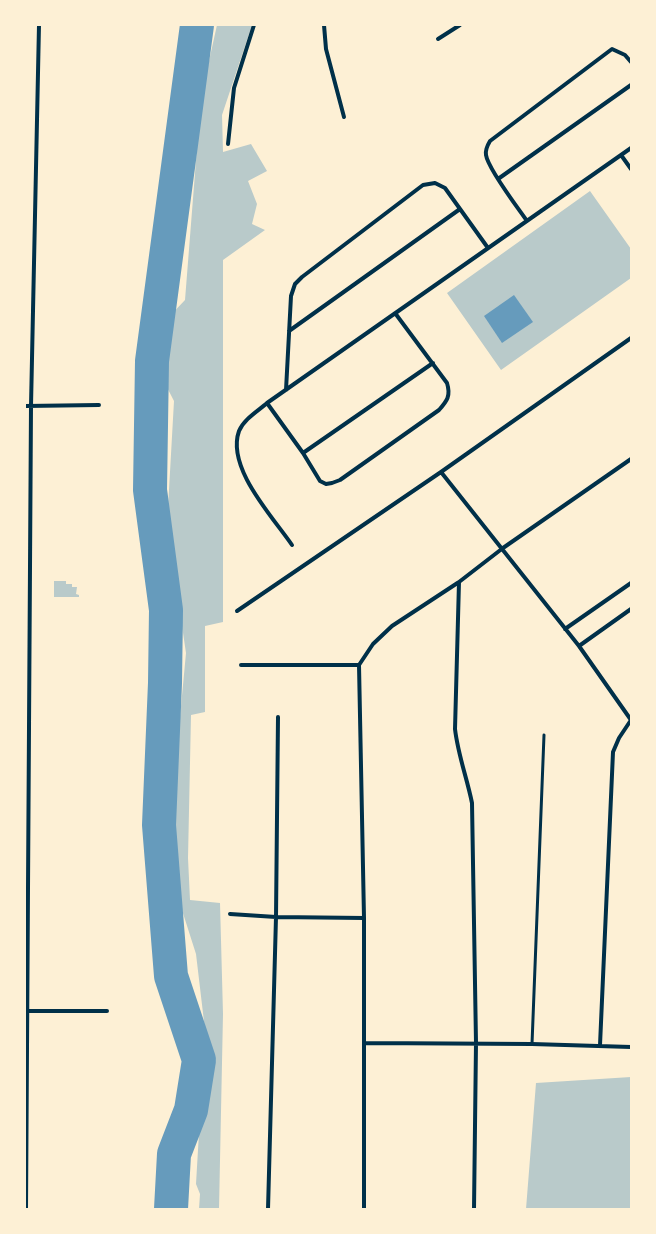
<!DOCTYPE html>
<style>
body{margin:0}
#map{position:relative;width:656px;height:1234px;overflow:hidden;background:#fdf0d5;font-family:"Asap Condensed",sans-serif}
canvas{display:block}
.frame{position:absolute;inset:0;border:26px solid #fdf0d5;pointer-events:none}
</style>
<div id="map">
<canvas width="656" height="1234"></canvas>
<div class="frame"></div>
</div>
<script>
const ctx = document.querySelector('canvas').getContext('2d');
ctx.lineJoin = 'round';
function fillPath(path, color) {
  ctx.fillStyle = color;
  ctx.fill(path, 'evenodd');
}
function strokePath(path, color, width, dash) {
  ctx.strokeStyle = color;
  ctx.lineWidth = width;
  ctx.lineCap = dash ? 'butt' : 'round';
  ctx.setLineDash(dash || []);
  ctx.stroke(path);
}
fillPath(new Path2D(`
 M217 25H252L222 115 223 152 251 144 267 171 248 181 257 204 252 224 265 230 223 260V622L205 626V712L191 715 188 858 190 900 220 903 223 1014 219 1209H199L200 1194 196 1184 205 1030 196 954 174 885 172 802 186 653 167 525 174 401 159 372 167 319 185 300 201 97Z
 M590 191 631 249V278L501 370 447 293Z
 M54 581H66V584H72V587H77L76 594 79 595V597H54Z
 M631 1077V1209H526L536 1083Z`), '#b9caca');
fillPath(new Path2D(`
 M514 295 533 322 502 343 484 316Z`), '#669bbc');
strokePath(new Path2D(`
 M171 1209 174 1154 191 1110 199 1060 171 976 159 825 165 683 166 610 150 490 152 361 197 25`), '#669bbc', 34);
strokePath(new Path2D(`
 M532 1044 544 735`), '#003049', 3);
strokePath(new Path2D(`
 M324 25 326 49 344 117
 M438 39 460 25
 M228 144 234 88 254 25
 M621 155 631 169
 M498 179 631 85
 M527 221C518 208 488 169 486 155 485 150 487 146 490 141L612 49 625 55 631 62
 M289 331 460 209
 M286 390 291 296 295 284 302 277 423 185 435 183 445 188 488 248
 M267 403 303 453 320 481 326 484 332 483 340 480 439 410C447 401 451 396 447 383L395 313
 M25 406 99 405
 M303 453 433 363
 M441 472 579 646 631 720
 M292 545C273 517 226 468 239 431 244 419 258 411 267 403L631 148
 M459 582 455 729C458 755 467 778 472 803L476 1043 474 1209
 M237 611 441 472 631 338
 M565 629 631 583
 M579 646 631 609
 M241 665H359
 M230 914 276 917 364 918
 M25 1011H107
 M365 1043 532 1044 631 1047
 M600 1045 613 752 619 738 631 720
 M26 1209 31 406 39 25
 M268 1209 276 917 278 717
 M364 1209V918L359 665 373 644 392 626 459 582 503 548 631 459`), '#003049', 4);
</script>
